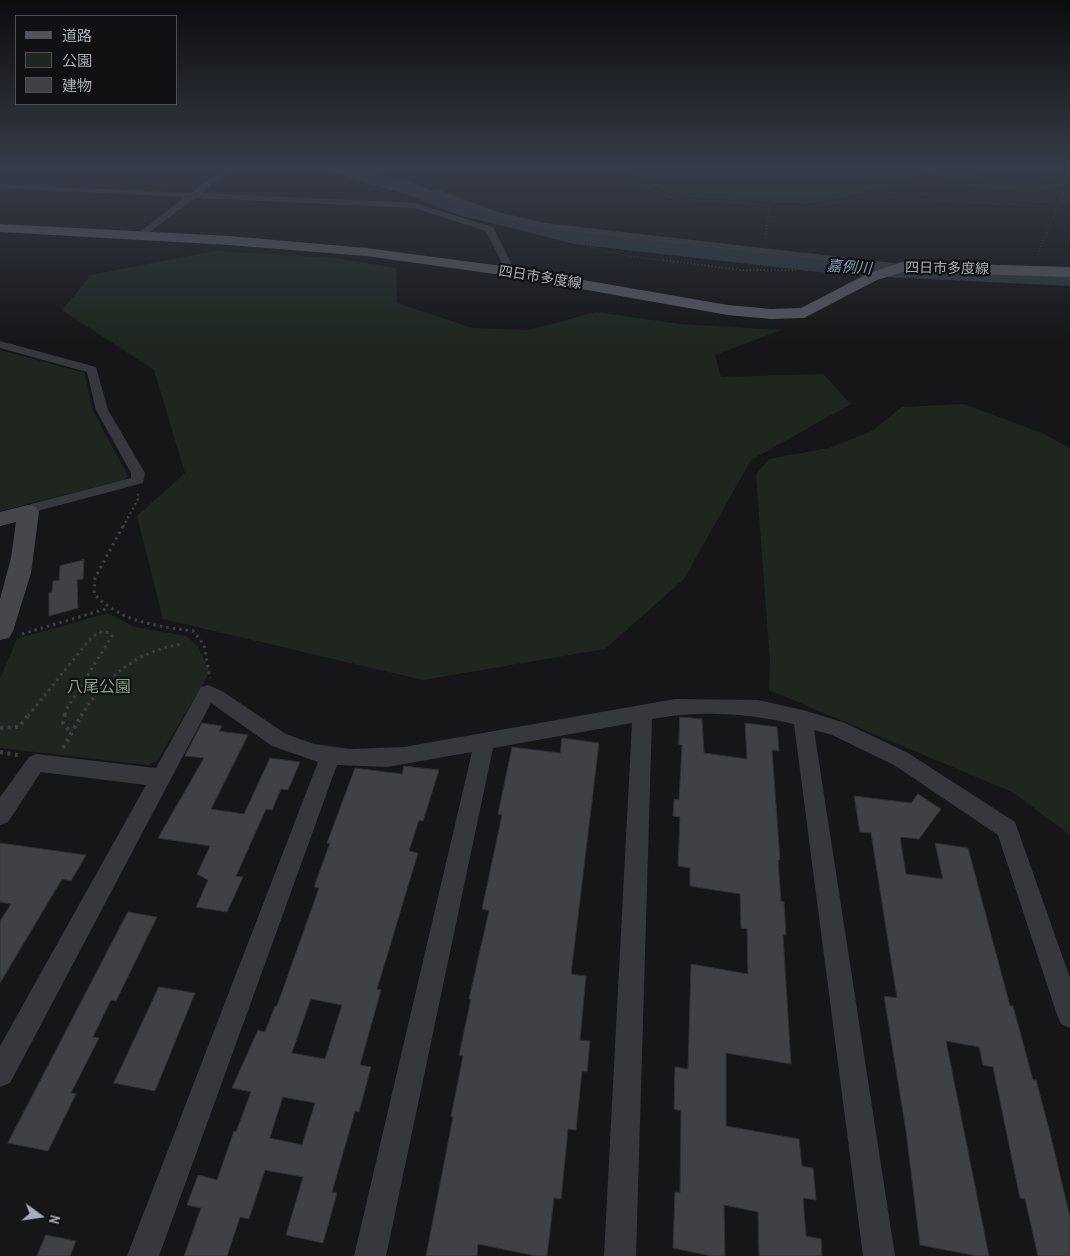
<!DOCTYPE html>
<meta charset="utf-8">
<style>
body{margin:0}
#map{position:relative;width:1070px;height:1256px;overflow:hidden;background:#161618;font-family:"Archivo Narrow","Noto Sans JP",sans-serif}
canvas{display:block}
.legend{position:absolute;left:15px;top:15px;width:162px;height:90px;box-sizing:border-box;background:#111113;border:1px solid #4d4f55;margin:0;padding:6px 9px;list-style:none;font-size:15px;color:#a8adb8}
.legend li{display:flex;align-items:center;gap:10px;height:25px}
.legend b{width:25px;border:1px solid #4d4f55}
.north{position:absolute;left:15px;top:1191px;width:50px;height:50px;-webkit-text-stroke:4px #111113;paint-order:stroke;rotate:104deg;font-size:14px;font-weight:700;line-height:20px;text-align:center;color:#a8adb8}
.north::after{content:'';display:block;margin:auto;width:18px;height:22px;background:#a8adb8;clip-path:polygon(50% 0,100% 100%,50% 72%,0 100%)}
</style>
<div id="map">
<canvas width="1070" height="1256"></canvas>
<ul class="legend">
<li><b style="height:6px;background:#53555c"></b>道路</li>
<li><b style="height:14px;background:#1e261f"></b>公園</li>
<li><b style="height:14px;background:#404145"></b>建物</li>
</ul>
<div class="north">N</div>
</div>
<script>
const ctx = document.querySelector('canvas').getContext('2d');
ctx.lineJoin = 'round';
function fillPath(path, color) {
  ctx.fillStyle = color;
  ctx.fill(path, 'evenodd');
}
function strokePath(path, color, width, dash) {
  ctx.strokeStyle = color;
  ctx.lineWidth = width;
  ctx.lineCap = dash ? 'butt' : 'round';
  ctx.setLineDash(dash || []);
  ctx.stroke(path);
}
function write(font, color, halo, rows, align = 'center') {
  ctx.font = font + ' "Archivo Narrow","Noto Sans JP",sans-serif';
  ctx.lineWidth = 4.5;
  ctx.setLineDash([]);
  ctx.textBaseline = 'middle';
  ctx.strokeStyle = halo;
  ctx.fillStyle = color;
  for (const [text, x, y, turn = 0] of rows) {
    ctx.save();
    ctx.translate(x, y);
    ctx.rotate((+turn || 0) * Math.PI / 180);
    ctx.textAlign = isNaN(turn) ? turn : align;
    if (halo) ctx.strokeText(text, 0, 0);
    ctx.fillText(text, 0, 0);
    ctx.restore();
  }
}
fillPath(new Path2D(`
 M617 168H983L974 175 1001 180 1052 175 1070 178V184L1032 193 960 185 927 172 850 196 809 204 676 196Z
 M215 251 335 258 396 268 397 303 472 328 529 330 596 312 679 324 781 330 715 355 721 377 823 374 851 404 751 460 684 579 605 649 423 680 163 619 137 516 185 473 154 370 62 310 91 275Z
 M0 350 85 373 92 409 128 476 123 480 0 511Z
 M964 404 1044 434 1070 448V835L1012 792 769 690 770 662 756 474 769 459 829 448 872 431 902 407Z
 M108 613 134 627 186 636 198 646 210 672 157 761 148 765 0 748V678L17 639Z`), '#1e261f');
fillPath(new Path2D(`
 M333 168H360L416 184 467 206 574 232 845 263 1070 274V286L845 275 574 244 455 214 404 192 335 171Z`), '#2c353c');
const building = new Path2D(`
 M84 560 83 579 77 580 78 608 49 616V593L52 592 53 581 59 580 60 566Z
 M680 717 702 719 704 753 747 759 745 723 777 727 779 751 772 750 780 860H778L781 901 784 902 786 935H783L791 1064 726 1053V1126L799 1139 802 1166 813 1168 816 1200 803 1198 806 1236 821 1239 822 1256H759L758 1212 724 1205 725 1256H711L673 1248 675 1192 680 1193 681 1111 674 1109 675 1067 688 1069 691 964 748 974 747 929 741 928 740 894 690 886V868L678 866 680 817 673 816 674 799 679 800 682 745 679 744Z
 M202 723 222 726 219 731 248 735 211 809 244 814 270 758 300 762 288 790 281 789 272 810 266 809 236 876 243 877 227 912 196 907 208 880 197 874 210 846 158 838 204 758 185 756Z
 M562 738 599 743 571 974 586 976 580 1040 590 1041 587 1072 582 1071 576 1130 568 1129 561 1199 554 1198 547 1256H536L478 1244 477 1256H426L453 1117 451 1116 463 1056 459 1055 471 999H469L489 911 482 909 502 815 498 814 512 747 560 753Z
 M404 766 439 770 423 821 419 820 409 851 418 853 377 989 381 990 360 1065 371 1067 359 1112 355 1111 332 1192 337 1193 323 1243 286 1235 303 1177 265 1170 249 1219 240 1217 227 1256H184L201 1208 187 1205 198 1175 217 1180 234 1131 236 1132 251 1092 232 1088 258 1030 265 1032 275 1006H277L319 888 314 887 330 843H327L355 768 402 774ZM311 999 342 1005 325 1059 292 1053ZM283 1097 315 1103 302 1145 270 1138Z
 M918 794 941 809 919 839 900 837 906 874 943 879 935 843 968 848 1010 1006H1013L1033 1080H1036L1050 1133 1070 1217V1256H1038L1025 1199 1020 1198 993 1067 983 1065 979 1047 946 1041 989 1256H977L920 1245 906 1131 884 996 897 998 871 833 860 832 854 796 911 803Z
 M0 843 86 855 71 881 62 879 0 983V921L11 904 0 902Z
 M128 912 157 917 116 1001 111 1000 93 1037 99 1038 71 1093 76 1094 48 1151 8 1143Z
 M159 987 195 993 155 1091 114 1083Z
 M46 1235 76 1241 70 1256H37Z`);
fillPath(building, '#404145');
strokePath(building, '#303034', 1);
strokePath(new Path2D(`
 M602 168 669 197 692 200 804 207 844 202 861 196 1056 207
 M765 238 770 204
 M584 246 629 256 673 262
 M1037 255 1063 194 1070 195`), '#3d3f44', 1, [1, 2]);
strokePath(new Path2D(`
 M663 260 741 270H796`), '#3d3f44', 2, [1, 2.5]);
strokePath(new Path2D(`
 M123 527 138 499V493`), '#3d3f44', 2.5, [2, 3]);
strokePath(new Path2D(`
 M123 526 95 578 94 594C121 622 156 626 193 631L204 645 210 678
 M22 634 109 608
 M28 716 90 639 99 632 110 633 112 636 66 710 65 716
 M81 716C105 677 137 651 182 644`), '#3d3f44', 3, [2.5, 4]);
strokePath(new Path2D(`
 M65 714 63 723 71 733
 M0 728 19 727 29 714
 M63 748 82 714
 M0 752 18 755`), '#3d3f44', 4, [3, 4.5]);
fillPath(new Path2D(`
 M224 168H233L201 193 415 203 493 227 516 273 508 275 486 231 414 208 195 198 140 239 137 238V234L185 197 0 188V184L191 193Z
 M318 168H331L414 193 440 190 498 212 545 223 902 264 907 267 902 270 545 229 492 216 436 195 414 197Z
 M0 341 96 367 108 410 145 473 143 483 41 510 33 515H23L21 512 31 504 131 478V473L96 410 87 372 0 348Z
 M208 685 222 691 286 734 314 744 350 749 404 747 675 699 758 700 803 710 845 723 908 753 1015 822 1070 978V1028L1061 1024 1057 1015 998 835 894 765 832 735 814 730 895 1256H863L794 724C748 713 698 710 652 719L636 1256H604L632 723 493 748 386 1256H354L472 752 387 767 337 765 159 1256H127L318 762 272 746 211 703 10 1083 0 1087V1046L146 785 41 772 8 822 0 825V797L29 757 36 754 156 768 201 687Z`), '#37383d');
fillPath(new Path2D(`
 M28 505 36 507 39 512 31 573 13 631 9 638 0 640V599L11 558 16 522 0 526V512Z`), '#45474d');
fillPath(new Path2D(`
 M0 224 229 236 366 248 502 266 728 305 771 309 801 308 867 274 902 262 1070 267V277L903 272 877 280 804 318 771 319 728 315 502 275 366 256 229 245 0 232Z`), '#53555c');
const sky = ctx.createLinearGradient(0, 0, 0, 344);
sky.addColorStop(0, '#0c0c0d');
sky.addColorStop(0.49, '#363c48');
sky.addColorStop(1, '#363c4800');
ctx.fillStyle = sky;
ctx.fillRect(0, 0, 1070, 344);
write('14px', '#a8adb8', '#111113', [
 ["四日市多度線",947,269,1],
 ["四日市多度線",540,278,9]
]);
write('italic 15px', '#7f9bb3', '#111113', [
 ["嘉例川",849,268,4]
]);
write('16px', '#7fa381', '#111113', [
 ["八尾公園",99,688]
]);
</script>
